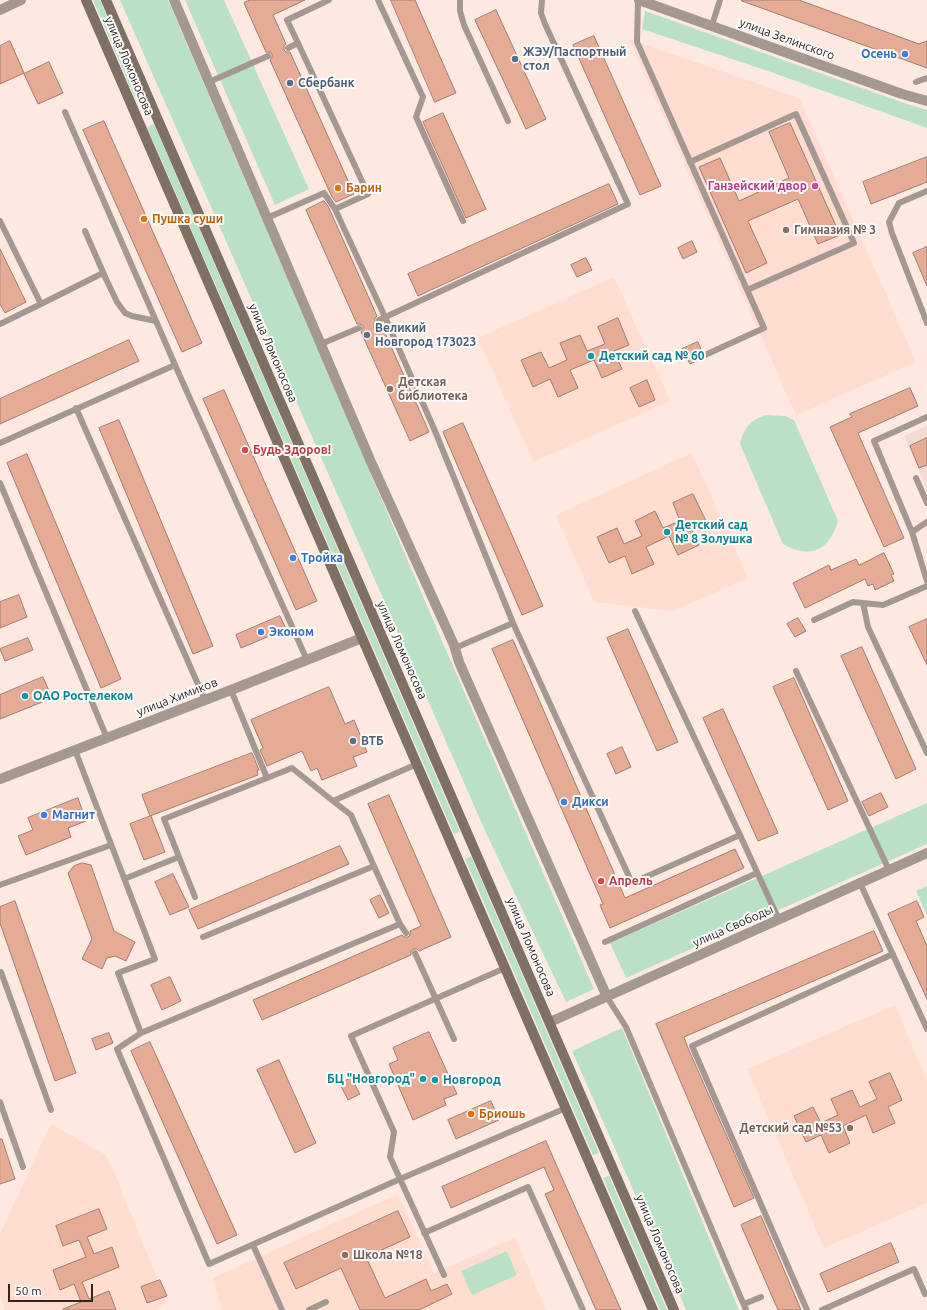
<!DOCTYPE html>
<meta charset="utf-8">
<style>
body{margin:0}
#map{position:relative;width:927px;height:1310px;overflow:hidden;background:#fee9e1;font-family:Ubuntu,sans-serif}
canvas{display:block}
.scale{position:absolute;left:8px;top:1284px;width:85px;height:18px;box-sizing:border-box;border:2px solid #312520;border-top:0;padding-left:5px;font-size:12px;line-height:14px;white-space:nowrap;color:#312520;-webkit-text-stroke:3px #fbfbfb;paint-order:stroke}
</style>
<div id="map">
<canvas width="927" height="1310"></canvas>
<div class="scale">50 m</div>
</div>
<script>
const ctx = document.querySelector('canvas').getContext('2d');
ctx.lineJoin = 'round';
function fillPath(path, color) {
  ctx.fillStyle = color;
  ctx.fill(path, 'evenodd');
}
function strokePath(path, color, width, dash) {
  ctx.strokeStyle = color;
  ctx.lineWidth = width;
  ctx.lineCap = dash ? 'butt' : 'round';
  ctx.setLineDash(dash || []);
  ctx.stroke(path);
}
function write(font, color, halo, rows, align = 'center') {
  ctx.font = font + ' Ubuntu,sans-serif';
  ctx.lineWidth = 4;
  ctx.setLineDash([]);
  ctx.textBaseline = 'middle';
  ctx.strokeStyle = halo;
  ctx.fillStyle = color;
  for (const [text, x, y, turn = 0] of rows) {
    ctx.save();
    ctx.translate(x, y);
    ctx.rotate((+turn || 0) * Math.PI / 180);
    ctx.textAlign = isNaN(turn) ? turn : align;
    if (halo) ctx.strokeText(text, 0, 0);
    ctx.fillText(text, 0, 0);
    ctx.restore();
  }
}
fillPath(new Path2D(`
 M927 426V489L904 436Z`), '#f3dad2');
fillPath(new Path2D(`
 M629 39 799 98 916 362 796 415Z
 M614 277 670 401 533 462 478 338Z
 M692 453 748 578 673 611 594 602 556 515Z
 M895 1005 927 1080V1203L824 1248 747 1069Z
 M51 1124 107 1156 167 1301 156 1310H5L0 1294V1234Z
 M398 1194 434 1273 515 1238 546 1310H222L213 1278Z`), '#ffddd1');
fillPath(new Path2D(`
 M93 0H100L141 96 135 98Z
 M120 0H168L446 650 594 989 566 1002 487 835Z
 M185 0H224L309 189 275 205Z
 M645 11 907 104 927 110V128L768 71 642 29Z
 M154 124 460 832 454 834 147 127Z
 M767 415 785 416 794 420 838 521C830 550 810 560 783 544L740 444C744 428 750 419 767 415Z
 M927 803V844L626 978 610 943Z
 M471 856 599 1153 593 1155 465 859Z
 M927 886V915L916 891Z
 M622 1028 739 1310H686L572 1051Z
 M609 1176 667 1310H660L603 1178Z
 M507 1251 517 1275 472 1295 461 1271Z`), '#b9e1c5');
const building = new Path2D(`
 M250 0H305L273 15 286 44 284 46V50L286 52H290L354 194 336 202 332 197 270 60 272 57V54L269 52H266L244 3Z
 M391 0H415L456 93 435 102Z
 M742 0H799L919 44 927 41V68L742 1Z
 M496 10 546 119 526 129 475 20Z
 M594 36 661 186 640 195 573 45Z
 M10 41 24 73 0 84V46Z
 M49 62 63 93 38 104 24 74Z
 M443 113 486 209 466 218 423 122Z
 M104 121 202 343 182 352 83 130Z
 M790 123 840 235 818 244 798 199 748 221 767 263 746 273 699 167 720 158 739 201 789 178 769 132Z
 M927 157V182L871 204 863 182Z
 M609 184 618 204 418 296 408 274Z
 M324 201 328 206 377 316 375 318V322L377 324H381L429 432 410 441 361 332 363 329V326L360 324H357L306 210Z
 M692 241 697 252 683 259 678 248Z
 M927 247V286L913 253Z
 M0 249 26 302 5 313 0 304Z
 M586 258 592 270 577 277 571 265Z
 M618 318 629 345 614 351 622 369 602 378 594 360 570 370 578 388 558 397 550 379 533 387 521 360 541 352 549 368 567 360 560 343 580 335 587 351 605 344 598 327Z
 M129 340 139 361 0 424V399Z
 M698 342 702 352 701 355 702 358 690 364 682 349Z
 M647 380 655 400 639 407 630 388Z
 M910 388 918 406 858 433 904 538 884 547 830 427 852 417 850 414Z
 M224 390 317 601 296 610 203 399Z
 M119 420 213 646 193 654 99 428Z
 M463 423 543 606 522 615 443 432Z
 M927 438V465L919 468 910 446Z
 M27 454 121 679 101 688 7 463Z
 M693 494 706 521 691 528 699 545 678 555 669 536 646 547 654 564 632 574 625 556 609 563 597 537 617 528 624 544 642 536 635 521 655 511 663 528 680 521 673 503Z
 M884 553 894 574 891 575 894 581 875 590 873 584 868 586 865 579 805 608 793 583 829 565 831 570 856 559 859 565Z
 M19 595 27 617 0 628V602Z
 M280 616 286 629 241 648 236 635Z
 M798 618 806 631 795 637 787 624Z
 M927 619V665L909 627Z
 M628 629 678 742 657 751 607 638Z
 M28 638 33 650 5 661 0 649Z
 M513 640 625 898 735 849 744 868 610 928 600 905 603 904 492 649Z
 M862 647 916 769 896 779 841 656Z
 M43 677 52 698 0 719V695Z
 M794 678 848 801 828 810 773 687Z
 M329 687 345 724 354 720 367 752 353 757 357 766 322 780 317 768 311 771 302 751 267 766 260 750 263 748 251 720Z
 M723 709 778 833 758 841 703 718Z
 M622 747 631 767 616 774 607 754Z
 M252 753 259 770H257L258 775 150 816 142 795Z
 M881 793 888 807 869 816 862 802Z
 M389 795 451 937 419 951 417 949H414L411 951V955L262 1020 253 1000 402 935 404 937H408L410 935V931L421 926 368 804Z
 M78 798 86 821 68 828 71 837 26 855 18 836 33 830 28 818Z
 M151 816 165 852 144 860 130 824Z
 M340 846 349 864 198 929 189 910Z
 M82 863 91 865 114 931 135 942 126 961 115 956 107 958 102 969 82 959 92 939 68 873 74 866Z
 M173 874 189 907 170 915 155 882Z
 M380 895 389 913 379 918 370 900Z
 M15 901 76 1073 55 1081 0 923V907Z
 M917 901 924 917 916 921 927 946V999L888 914Z
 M874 931 883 951 684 1037 688 1048 754 1198 734 1207 656 1024Z
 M170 977 181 1001 162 1010 151 985Z
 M429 1032 457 1094 444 1099 446 1105 413 1120 389 1064 398 1060 393 1048Z
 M109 1033 113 1043 96 1050 92 1039Z
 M150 1042 237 1235 217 1244 131 1051Z
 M279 1060 316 1143 295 1153 257 1070Z
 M890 1073 902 1100 888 1107 895 1123 873 1133 866 1115 843 1126 850 1143 829 1153 821 1135 806 1142 794 1116 813 1107 821 1123 838 1115 831 1099 852 1090 860 1107 877 1099 869 1082Z
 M351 1078 360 1094 348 1100 340 1084Z
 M491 1101 499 1120 456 1139 448 1120Z
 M0 1139H2L15 1179 0 1184Z
 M546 1141 555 1162 621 1310H596L545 1194 554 1190 544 1167 451 1208 442 1187Z
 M99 1209 107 1229 87 1237 94 1254 112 1247 119 1267 82 1282 89 1299 109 1291 116 1310H63V1309L81 1302 74 1284 60 1290 53 1270 86 1257 79 1240 63 1246 56 1226Z
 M398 1211 410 1237 366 1257 385 1298 426 1279 431 1291 447 1284 452 1294 419 1310H360L341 1268 296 1289 284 1263Z
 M761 1216 790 1284 801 1310H778L741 1225Z
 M891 1243 899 1262 828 1292 820 1274Z
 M160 1280 167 1296 147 1303 141 1287Z`);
fillPath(building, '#e6ab95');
strokePath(building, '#9d7e73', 1);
strokePath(new Path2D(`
 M378 0 423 97 416 117 463 221
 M460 0V11L464 25 508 121
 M638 0 637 42 764 328 705 355
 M712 25 720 0
 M298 43 368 194 335 209
 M288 48 298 43 287 20 329 0
 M209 82 268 56
 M916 82 927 78
 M65 112 156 321
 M690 162 796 114 854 243 747 290
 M927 191 899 203 889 222 892 233 927 323
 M267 218 324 193 335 209 385 317 435 431 513 623 632 883 740 835 779 920
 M0 221 41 304 0 324
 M85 231 106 279 117 302 125 313 132 316 156 321 175 365
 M41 304 103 273
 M379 320 628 204 545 24 541 13 542 0
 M321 344 359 328
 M76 408 205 700
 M0 443 175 365 307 660
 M916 478 927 503
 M0 483 107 738
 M927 522 912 532 927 581
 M912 532 874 441 927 417
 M863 603 868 627 927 753
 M635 611 740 835
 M814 620 853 602 883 605 927 586
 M455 648 513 623
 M796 671 889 870
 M75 750 155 959 118 973 141 1033
 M267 778 292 768 333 801 417 764
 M333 801 351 815 400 924 406 933
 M179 857 195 897
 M124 879 179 857 164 819 267 778 231 690
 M860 883 927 1029
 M0 885 111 845
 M400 924 141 1033 117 1049 209 1264 400 1179 566 1108
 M203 937 374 866
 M605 942 757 873
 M415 953 454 1039
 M1 972 51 1110
 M607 997 626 1027 746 1310
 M0 1102 23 1167
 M424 1233 528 1187 583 1310
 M253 1245 282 1310
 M444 1275 390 1157 394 1132 351 1036 505 968
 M744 1304 761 1297
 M309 1310 326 1302
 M807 1310 692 1046 893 954
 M822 1310 914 1269 925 1294 927 1293`), '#a49890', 6);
strokePath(new Path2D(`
 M174 0 371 462 454 645 459 662 607 997
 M0 10 21 0
 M0 779 231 690 362 638
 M550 1022 927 853`), '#a49890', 10);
strokePath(new Path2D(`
 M639 0 902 94 927 101`), '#a49890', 10);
strokePath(new Path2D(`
 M86 0 653 1310
 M106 0 674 1310`), '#806f63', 10);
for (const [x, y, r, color] of [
 [905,54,4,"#3f7fe0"],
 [515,59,4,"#5c6f8a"],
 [290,83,4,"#5c6f8a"],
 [815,186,4,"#d1479c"],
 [338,188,4,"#e8710a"],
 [144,219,4,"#e8710a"],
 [786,230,4,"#8d6e63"],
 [367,335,4,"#5c6f8a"],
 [591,356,4,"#0f9aa8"],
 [390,389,4,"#8d6e63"],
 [245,450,4,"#e0444e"],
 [667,532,4,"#0f9aa8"],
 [293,558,4,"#3f7fe0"],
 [261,632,4,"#3f7fe0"],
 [25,696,4,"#0f9aa8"],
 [353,741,4,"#5c6f8a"],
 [564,802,4,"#3f7fe0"],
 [44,815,4,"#3f7fe0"],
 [601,881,4,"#e0444e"],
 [423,1079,4,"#0f9aa8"],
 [435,1080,4,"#0f9aa8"],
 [471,1114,4,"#e8710a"],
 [850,1128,4,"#8d6e63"],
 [345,1255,4,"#8d6e63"]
]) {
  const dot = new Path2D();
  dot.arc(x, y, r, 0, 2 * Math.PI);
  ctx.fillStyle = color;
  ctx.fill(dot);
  strokePath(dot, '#fbfbfb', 1.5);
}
write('12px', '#312520', '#fbfbfb', [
 ["улица Зелинского",787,39,20],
 ["улица Ломоносова",129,66,67],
 ["улица Ломоносова",273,353,67],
 ["улица Ломоносова",402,650,66],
 ["улица Химиков",177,697,-21],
 ["улица Свободы",733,926,-24],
 ["улица Ломоносова",531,947,67],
 ["улица Ломоносова",660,1244,67]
]);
write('bold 12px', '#4e5e75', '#fbfbfb', [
 ["ЖЭУ/Паспортный",523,52],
 ["стол",523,66],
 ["Сбербанк",298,83],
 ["Великий",375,328],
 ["Новгород 173023",375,342],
 ["ВТБ",361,741]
], 'left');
write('bold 12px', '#366cbe', '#fbfbfb', [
 ["Осень",897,54,"right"],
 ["Тройка",301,558],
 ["Эконом",269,632],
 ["Дикси",572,802],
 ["Магнит",52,815]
], 'left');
write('bold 12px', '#b23c85', '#fbfbfb', [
 ["Ганзейский двор",807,186]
], 'right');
write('bold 12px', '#c56008', '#fbfbfb', [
 ["Барин",346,188],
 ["Пушка суши",152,219],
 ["Бриошь",479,1114]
], 'left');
write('bold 12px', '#785e54', '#fbfbfb', [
 ["Гимназия № 3",794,230],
 ["Детская",398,382],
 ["библиотека",398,396],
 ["Детский сад №53",842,1128,"right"],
 ["Школа №18",353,1255]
], 'left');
write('bold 12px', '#0d838f', '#fbfbfb', [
 ["Детский сад № 60",599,356],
 ["Детский сад",675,525],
 ["№ 8 Золушка",675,539],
 ["ОАО Ростелеком",33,696],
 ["БЦ \"Новгород\"",415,1079,"right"],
 ["Новгород",443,1080]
], 'left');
write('bold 12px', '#be3a42', '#fbfbfb', [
 ["Будь Здоров!",253,450],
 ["Апрель",609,881]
], 'left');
</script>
